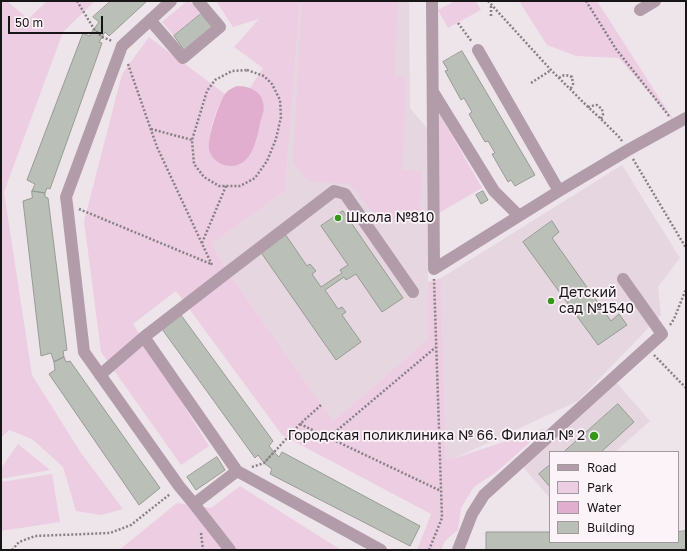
<!DOCTYPE html>
<meta charset="utf-8">
<style>
body{margin:0}
#map{position:relative;width:687px;height:551px;overflow:hidden;background:#eee5eb;font-family:"Golos Text",sans-serif}
canvas{display:block}
.frame{position:absolute;inset:0;border:2px solid #181517;pointer-events:none}
.legend{position:absolute;left:549px;top:451px;width:130px;height:92px;box-sizing:border-box;background:#fbf3f8;border:1px solid #a09a9e;margin:0;padding:5px 7px;list-style:none;font-size:12px;color:#181517}
.legend li{display:flex;align-items:center;gap:8px;height:20px}
.legend b{width:20px;border:1px solid #a09a9e}
.scale{position:absolute;left:8px;top:16px;width:95px;height:18px;box-sizing:border-box;border:2px solid #181517;border-top:0;padding-left:5px;font-size:12px;line-height:14px;white-space:nowrap;color:#181517;-webkit-text-stroke:3px #fbf3f8;paint-order:stroke}
</style>
<div id="map">
<canvas width="687" height="551"></canvas>
<div class="frame"></div>
<ul class="legend">
<li><b style="height:5px;background:#b29caa"></b>Road</li>
<li><b style="height:11px;background:#edcde2"></b>Park</li>
<li><b style="height:11px;background:#e1aecf"></b>Water</li>
<li><b style="height:11px;background:#bac0b8"></b>Building</li>
</ul>
<div class="scale">50 m</div>
</div>
<script>
const ctx = document.querySelector('canvas').getContext('2d');
ctx.lineJoin = 'round';
function fillPath(path, color) {
  ctx.fillStyle = color;
  ctx.fill(path, 'evenodd');
}
function strokePath(path, color, width, dash) {
  ctx.strokeStyle = color;
  ctx.lineWidth = width;
  ctx.lineCap = dash ? 'butt' : 'round';
  ctx.setLineDash(dash || []);
  ctx.stroke(path);
}
function write(font, color, halo, rows, align = 'center') {
  ctx.font = font + ' "Golos Text",sans-serif';
  ctx.lineWidth = 3.5;
  ctx.setLineDash([]);
  ctx.textBaseline = 'middle';
  ctx.strokeStyle = halo;
  ctx.fillStyle = color;
  for (const [text, x, y, turn = 0] of rows) {
    ctx.save();
    ctx.translate(x, y);
    ctx.rotate((+turn || 0) * Math.PI / 180);
    ctx.textAlign = isNaN(turn) ? turn : align;
    if (halo) ctx.strokeText(text, 0, 0);
    ctx.fillText(text, 0, 0);
    ctx.restore();
  }
}
fillPath(new Path2D(`
 M300 1H409L410 108 427 128 428 282V339L333 421 228 272 212 244 285 191Z
 M622 165 680 258 658 287 661 315 578 401 455 458 446 460 441 278Z
 M616 382 650 421 615 452H550V498L522 466Z`), '#e6d6e0');
fillPath(new Path2D(`
 M1 1H7L28 19 47 1H95L63 32 4 192 32 375 81 453 123 509 101 515 76 511 63 467 32 439 9 430 1 438Z
 M187 1H190L201 14 174 36 162 22Z
 M216 1H300L285 191 212 244 228 272 333 421 428 339V282L441 278 446 460 455 458 546 428 495 473 474 487 461 508 458 530 445 541 441 550H417L431 514 282 435 176 291 133 324 209 446 181 465 101 352 84 221 122 74 149 37 225 94C216 108 207 134 210 151L256 91 250 88 263 68 234 47 259 19 233 27Z
 M302 1H398L394 76 406 77 402 170 422 171 419 219 376 217 350 184 308 181 293 162Z
 M455 1H476L481 10 448 28 438 10Z
 M519 1H597L676 124 619 58 576 56 547 45Z
 M438 111 482 188 439 213Z
 M18 444 50 470 1 479V468Z
 M52 474 60 522 1 531V482Z
 M240 486 341 550H119L177 503 211 508Z`), '#edcde2');
fillPath(new Path2D(`
 M237 86C249 86 260 90 263 102 265 109 262 117 260 123 257 139 252 165 232 166 227 166 222 165 218 162 212 158 208 151 209 144 209 134 219 102 225 94 228 90 232 88 237 86Z`), '#e1aecf');
const building = new Path2D(`
 M111 1H147L109 36 105 32 102 37 94 29 99 22 93 17Z
 M201 14 212 27 184 50 174 36Z
 M94 29 102 37 99 42 102 43 50 189 47 188 45 193 32 191 35 184 27 180 83 33 89 36Z
 M462 51 535 175 515 186 511 180 508 182 492 154 495 153 488 141 485 142 469 114 472 112 464 98 461 100 445 71 448 70 443 62Z
 M32 191 45 193V197L48 198 67 350 63 351 64 357 54 362 51 353 41 356 23 201 32 198Z
 M483 191 488 200 481 204 476 195Z
 M343 211 403 298 382 312 356 274 346 280 344 277 325 290 338 309 342 307 346 312 342 315 361 342 336 360 260 251 285 234 307 266 310 264 316 271 312 274 321 287 342 273 340 270 348 265 321 226Z
 M552 221 559 232 552 238 611 321 619 314 627 325 598 345 523 242Z
 M181 315 273 441 269 446 274 452 264 463 258 455 255 458 162 329Z
 M64 357 66 362 70 361 160 488 139 505 49 374 55 370 54 362Z
 M618 404 634 422 601 452H564Z
 M274 452 279 457 282 452 420 526 410 546 270 474 272 469 264 463Z
 M217 457 225 470 196 490 187 477Z
 M550 465V487L539 474Z
 M686 531V550H486V532H550V542H678V532Z`);
fillPath(building, '#bac0b8');
strokePath(building, '#969b94', 1);
strokePath(new Path2D(`
 M77 1 94 29 102 37 112 41
 M488 1 551 70 588 107 601 119 619 137 622 141
 M586 1 616 49 669 116
 M491 6V16
 M458 23 472 42
 M128 64 157 147 212 265
 M247 70 264 76 272 84 280 100 281 117 276 139 267 161 255 178 240 186H219L204 177 194 164 192 140 207 91 215 80 232 71Z
 M559 78C564 74 567 75 572 77L573 84 570 90
 M531 83 551 70
 M588 107 591 106 597 105 602 109 603 115 601 119
 M151 129 192 140
 M633 159 686 248
 M79 209 211 264
 M202 243 226 186
 M670 325 674 319 686 289
 M654 355 686 388
 M300 424 441 491
 M328 438 436 347
 M252 467 264 463 300 424 321 405
 M201 533 203 550
 M12 550 19 542 35 536 110 533 131 525 170 494
 M429 550 442 518 434 279`), '#868084', 2.5, [2, 2]);
strokePath(new Path2D(`
 M171 1 122 46 66 197 67 204 84 352 179 486 194 504 230 550
 M432 1 434 269
 M640 10 655 1
 M150 20 183 58 220 27 198 1
 M478 50 559 191
 M433 92 494 191 519 216
 M434 269 559 191 628 150 686 118
 M144 337 237 471 381 550
 M100 375 144 337 228 272 334 191 345 194 413 292
 M194 504 237 471
 M458 550 472 514 484 495 662 334 623 279`), '#b29caa', 12);
for (const [x, y, r, color] of [
 [338,218,4,"#359618"],
 [551,301,4,"#359618"],
 [594,436,5,"#359618"]
]) {
  const dot = new Path2D();
  dot.arc(x, y, r, 0, 2 * Math.PI);
  ctx.fillStyle = color;
  ctx.fill(dot);
  strokePath(dot, '#fbf3f8', 1.5);
}
write('14px', '#181517', '#fbf3f8', [
 ["Школа №810",346,218],
 ["Детский",559,293],
 ["сад №1540",559,309],
 ["Городская поликлиника № 66. Филиал № 2",585,436,"right"]
], 'left');
</script>
